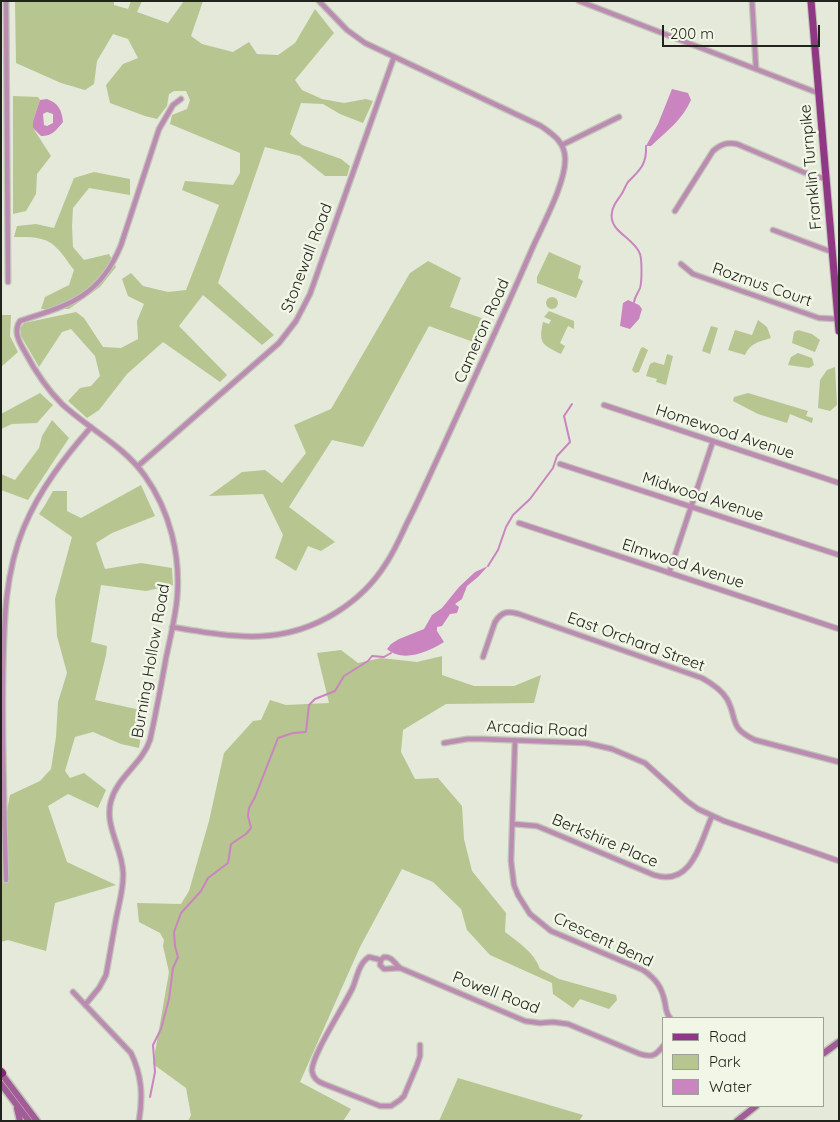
<!DOCTYPE html>
<style>
body{margin:0}
#map{position:relative;width:840px;height:1122px;overflow:hidden;background:#e4e9d9;font-family:Quicksand,sans-serif}
canvas{display:block}
.frame{position:absolute;inset:0;border:2px solid #21231d;pointer-events:none}
.legend{position:absolute;left:662px;top:1017px;width:162px;height:90px;box-sizing:border-box;background:#f1f6e6;border:1px solid #9ea296;margin:0;padding:6px 9px;list-style:none;font-size:15px;color:#21231d}
.legend li{display:flex;align-items:center;gap:10px;height:25px}
.legend b{width:25px;border:1px solid #9ea296}
.scale{position:absolute;left:662px;top:25px;width:158px;height:22px;box-sizing:border-box;border:2px solid #21231d;border-top:0;padding-left:6px;font-size:15px;line-height:18px;white-space:nowrap;color:#21231d;-webkit-text-stroke:4px #f1f6e6;paint-order:stroke}
</style>
<div id="map">
<canvas width="840" height="1122"></canvas>
<div class="frame"></div>
<ul class="legend">
<li><b style="height:6px;background:#8f3984"></b>Road</li>
<li><b style="height:14px;background:#b7c591"></b>Park</li>
<li><b style="height:14px;background:#ca84bf"></b>Water</li>
</ul>
<div class="scale">200 m</div>
</div>
<script>
const ctx = document.querySelector('canvas').getContext('2d');
ctx.lineJoin = 'round';
function fillPath(path, color) {
  ctx.fillStyle = color;
  ctx.fill(path, 'evenodd');
}
function strokePath(path, color, width, dash) {
  ctx.strokeStyle = color;
  ctx.lineWidth = width;
  ctx.lineCap = dash ? 'butt' : 'round';
  ctx.setLineDash(dash || []);
  ctx.stroke(path);
}
function write(font, color, halo, rows, align = 'center') {
  ctx.font = font + ' Quicksand,sans-serif';
  ctx.lineWidth = 5;
  ctx.setLineDash([]);
  ctx.textBaseline = 'middle';
  ctx.strokeStyle = halo;
  ctx.fillStyle = color;
  for (const [text, x, y, turn = 0] of rows) {
    ctx.save();
    ctx.translate(x, y);
    ctx.rotate((+turn || 0) * Math.PI / 180);
    ctx.textAlign = isNaN(turn) ? turn : align;
    if (halo) ctx.strokeText(text, 0, 0);
    ctx.fillText(text, 0, 0);
    ctx.restore();
  }
}
fillPath(new Path2D(`
 M15 1H114V5L128 9 131 1H142L137 12 168 23 184 1H203L191 36 202 44 233 52 249 42 257 54 278 55 295 43 315 9 334 33 295 80 302 90 322 99 344 103 366 99 373 101 363 123 340 114 323 104 301 103 290 134 302 145 341 159 350 166 347 176H325L300 156 265 147 218 283 274 335 262 345 203 295 179 326 227 375 220 382 163 342 127 374 99 410 87 418 68 401 80 388 91 386 100 376 95 356 71 329 62 332 39 367 21 336 20 328 24 323 76 312 84 318 103 347 121 348 138 339 137 321 144 304 128 296 122 279 131 273 143 286 168 292 186 290 219 205 182 190 185 181 233 185 240 173V153L170 124 172 115 187 109 190 100 186 91H174L169 94 167 106 157 119 145 116 110 103 106 85 123 64 138 58 128 39 113 34 97 61 94 84 85 90 61 83 16 63Z
 M13 96 38 97 40 100 33 121V128L51 156 37 174 36 194 26 211 13 214Z
 M94 172 130 179V195L89 188 73 208 72 226 73 247 84 260 109 254 116 267 100 287 69 309H41L45 297 69 285 74 270C54 242 51 236 14 237L17 226 36 224 54 228 74 178Z
 M549 252 581 266 578 278 583 281 576 298 537 283V277Z
 M428 261 461 278 450 307 487 320 479 344 429 326 363 447 332 440 289 507 335 542 321 551 308 546 296 571 275 558 283 535 263 494 209 496 242 472 265 470 282 483 306 453 294 425 331 409 410 273Z
 M546 303a6 6 0 1 1 12 0a6 6 0 1 1-12 0Z
 M549 311 574 321V329L568 326 560 343 565 346 561 354C543 345 538 344 543 322L549 324 551 320 544 317Z
 M1 315H11L10 336 18 352 1 367Z
 M758 320 767 327 771 338C760 341 749 344 745 355L728 350 735 330 752 335Z
 M711 326 718 328 710 354 702 351Z
 M798 330 812 334 820 340 815 352 792 343 794 332Z
 M643 347 648 350 639 372 635 373 632 370 641 348Z
 M798 353 812 358 814 365 809 368 788 365 791 357Z
 M667 354 673 356 666 385 656 382 657 379 646 376 650 364 654 362 664 365Z
 M835 367 837 405 830 411 818 408 820 380 827 370Z
 M40 393 53 405 37 423 12 424 1 429V414Z
 M748 393 808 411 806 416 813 418 812 423 790 414 787 423 758 414 733 401 734 397Z
 M52 420 69 438 28 500 1 490V474L15 480 39 448 42 436Z
 M141 485 155 516 112 533 96 543 105 569 141 563 172 568 173 585 146 591 101 585 91 642 107 646 106 655 95 700 145 711 139 748 121 744 93 732 75 737 65 771 70 778 84 773 106 790 98 808 68 794 48 806 67 862 116 885 55 903 46 951 8 940 1 942V842L10 795 40 781 51 769 56 737 58 702 67 673 57 636 55 599 72 537 39 514 45 505 53 491H67V511L81 518Z
 M341 650 358 663 381 658 417 662 442 656V675L474 686H514L541 675 534 703 446 704 403 730 401 752 415 779 438 778 462 806 464 839 472 871 506 913 505 932C519 943 534 952 540 969L559 979 616 995 617 1000 609 1009 580 999 573 1008 553 994 552 983 490 955 467 930 461 909 433 882 402 869 360 947 300 1082 351 1109 343 1121H188L191 1115 186 1088 153 1064 169 972 163 946 164 940 160 933 139 922 137 903 181 904 189 891 209 821 224 753 253 721 261 720 270 700 286 705 329 703 317 653Z
 M458 1078 583 1115 579 1121H439Z`), '#b7c591');
fillPath(new Path2D(`
 M672 89 688 93 691 100C683 119 666 132 651 146H646L658 124Z
 M47 99C58 103 62 110 63 122 56 130 53 136 41 136L33 128V121L40 100ZM47 112 53 114V123L47 126 44 125 43 114Z
 M628 300 639 305 642 309 639 319 630 329 620 326 623 303Z
 M488 566 478 577 467 586 462 599 455 604 459 607 457 613 450 614 442 626 437 627V631L444 642C428 652 403 663 387 649L391 644 399 639 424 629 432 615 442 608 459 587 475 572Z`), '#ca84bf');
strokePath(new Path2D(`
 M634 302C635 296 638 293 640 288 642 282 642 260 640 254 634 237 608 232 612 212 613 205 617 201 621 195 624 191 625 186 628 182 640 170 647 164 646 146
 M488 566 498 550 506 527 513 515 530 499 553 468 557 456 570 442 564 416 572 404
 M150 1097 155 1072 153 1045 161 1029 169 999 173 968 178 957 175 946 174 932 181 913 201 891 208 878 228 863 231 844 246 834 251 828 248 816 249 808 255 797 278 738 293 733 306 732 309 705 315 699 335 691 344 676 368 661 372 656 384 657 391 653`), '#ca84bf', 2);
const minor = new Path2D(`
 M6 1 8 282
 M579 1 818 93
 M752 1 756 68
 M562 145 619 117
 M675 211 713 151C721 144 727 142 737 144L808 174 826 179
 M773 230 832 252
 M681 264 693 274 819 318 838 319
 M604 405 839 483
 M560 464 839 555
 M138 466 279 343 296 321 310 294 394 57
 M519 523 839 629
 M669 573 713 441
 M172 627C232 637 282 647 337 612 356 600 373 584 385 565 394 552 400 538 406 525 419 500 430 474 442 449 472 383 503 316 532 249 542 226 567 181 565 157 564 141 552 134 541 126L365 43 347 30 319 1
 M483 657 495 622C502 611 508 611 519 614L702 678C711 683 721 689 727 699 738 719 728 727 755 740L839 762
 M515 740 511 861 514 885 518 895 530 914 551 931 643 970C656 979 662 987 665 1003 666 1009 666 1013 670 1018
 M444 743 467 739H482L586 743 612 749 645 763 687 801 698 809 724 821 839 861
 M513 824 537 826 654 875C692 887 700 843 712 816
 M6 880C4 812 2 744 3 675 4 625 4 575 24 527 40 489 64 458 91 427
 M381 960 369 957C359 963 357 977 353 987 345 1005 311 1056 312 1071 313 1078 318 1082 324 1084L380 1106H391L400 1100 404 1096 417 1065 420 1056V1045
 M400 968 384 969 380 965 381 960 384 957C393 957 394 963 400 968L525 1021 540 1023 553 1022 568 1024 640 1054C653 1058 656 1055 664 1045
 M73 992 131 1053C142 1076 143 1096 139 1121
 M85 1005 99 988 106 975C110 954 113 934 117 914 120 900 124 886 123 872 122 848 104 825 111 801 117 777 142 764 150 740 156 713 161 686 166 658 170 639 175 619 177 599 181 556 170 511 145 476 124 446 89 429 62 404 47 389 35 371 25 352 19 342 13 331 20 321 69 305 100 297 121 245L159 129 173 105 181 99`);
const secondary = new Path2D(`
 M824 1053 839 1042
 M1 1073 37 1121
 M1 1084 29 1121
 M17 1108 20 1121
 M737 1121 756 1106`);
const primary = new Path2D(`
 M811 1 839 331`);
const trunk = new Path2D(`
 M1 1072 2 1073`);
strokePath(minor, '#c1c5b7', 7);
strokePath(secondary, '#c1c5b7', 9);
strokePath(primary, '#c1c5b7', 9);
strokePath(trunk, '#c1c5b7', 10);
strokePath(minor, '#bb8bb2', 4.5);
strokePath(secondary, '#a25d98', 6);
strokePath(primary, '#8f3984', 7);
strokePath(trunk, '#86247c', 8);
write('16px', '#21231d', '#f1f6e6', [
 ["Franklin Turnpike",811,167,-95],
 ["Stonewall Road",307,258,-69],
 ["Rozmus Court",762,285,19],
 ["Cameron Road",482,331,-66],
 ["Homewood Avenue",725,432,18],
 ["Midwood Avenue",703,497,18],
 ["Elmwood Avenue",683,564,18],
 ["East Orchard Street",636,642,20],
 ["Burning Hollow Road",151,661,-80],
 ["Arcadia Road",537,729,3],
 ["Berkshire Place",605,841,23],
 ["Crescent Bend",603,940,25],
 ["Powell Road",496,993,21]
]);
</script>
